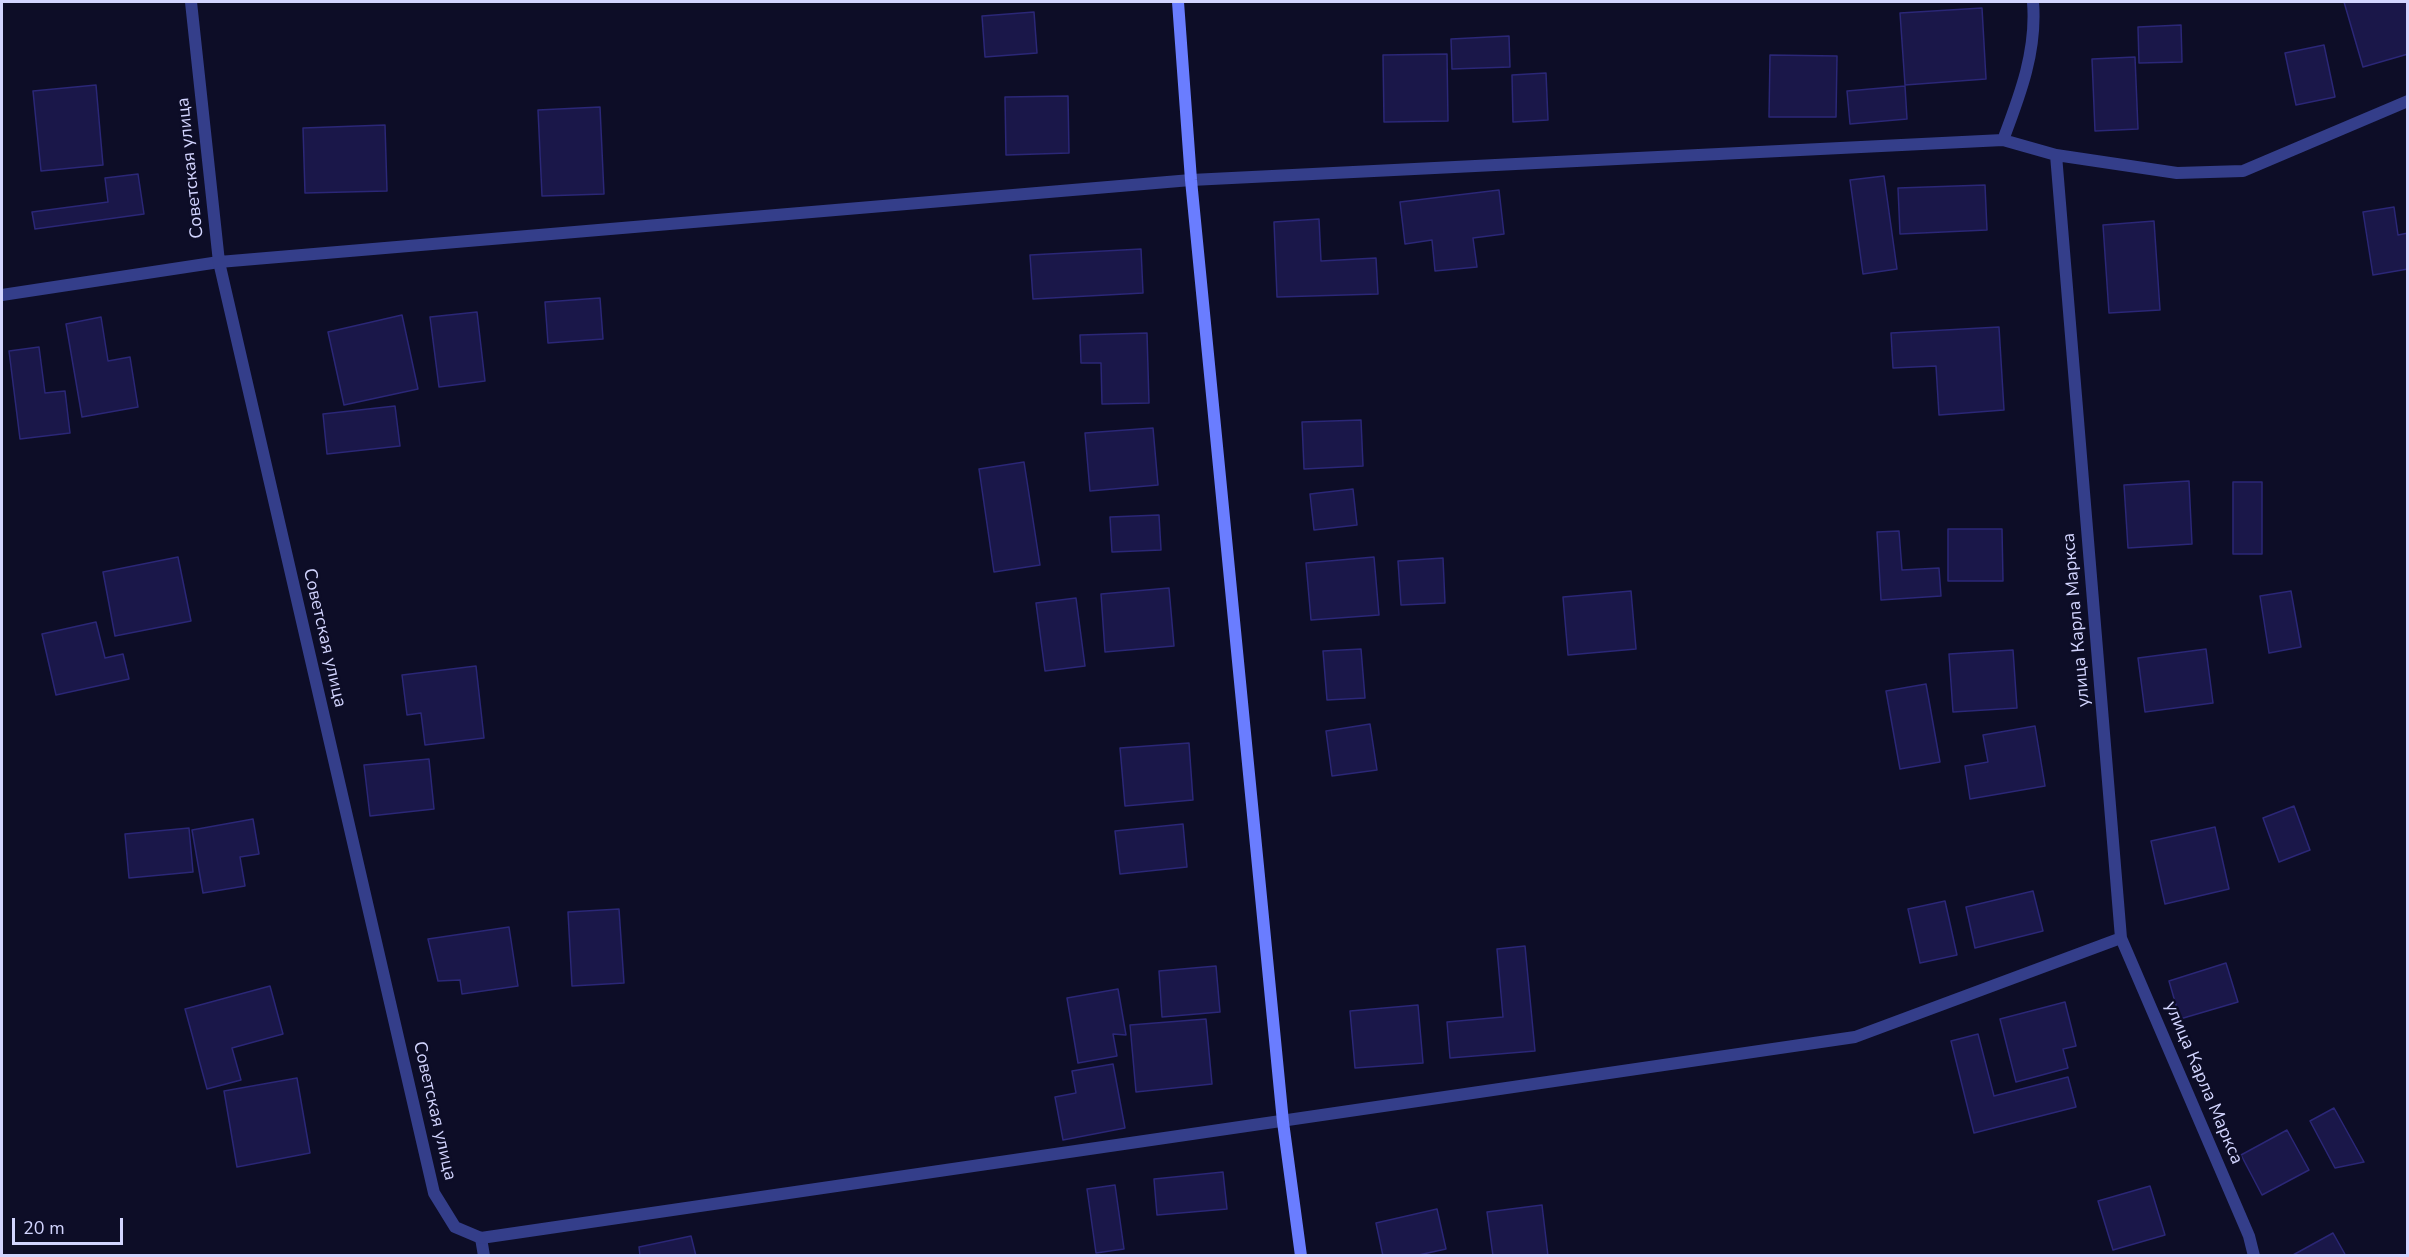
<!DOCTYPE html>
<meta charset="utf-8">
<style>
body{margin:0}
#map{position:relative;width:2409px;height:1257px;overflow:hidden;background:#0d0d27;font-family:"Nunito Sans",sans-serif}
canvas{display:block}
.frame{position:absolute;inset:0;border:3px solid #d3d5ff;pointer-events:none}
.scale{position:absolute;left:12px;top:1218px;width:111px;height:27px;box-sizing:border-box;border:3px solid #d3d5ff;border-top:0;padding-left:8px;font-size:18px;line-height:21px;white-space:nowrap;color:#d3d5ff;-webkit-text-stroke:4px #0d0d27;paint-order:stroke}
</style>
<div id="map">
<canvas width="2409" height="1257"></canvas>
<div class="frame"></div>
<div class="scale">20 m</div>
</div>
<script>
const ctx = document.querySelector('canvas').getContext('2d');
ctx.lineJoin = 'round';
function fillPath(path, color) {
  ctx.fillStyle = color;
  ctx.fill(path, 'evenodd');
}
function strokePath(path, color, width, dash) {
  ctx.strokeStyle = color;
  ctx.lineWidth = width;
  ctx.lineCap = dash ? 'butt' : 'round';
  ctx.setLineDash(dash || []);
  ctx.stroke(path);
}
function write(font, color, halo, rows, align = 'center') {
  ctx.font = font + ' "Nunito Sans",sans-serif';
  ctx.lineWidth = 5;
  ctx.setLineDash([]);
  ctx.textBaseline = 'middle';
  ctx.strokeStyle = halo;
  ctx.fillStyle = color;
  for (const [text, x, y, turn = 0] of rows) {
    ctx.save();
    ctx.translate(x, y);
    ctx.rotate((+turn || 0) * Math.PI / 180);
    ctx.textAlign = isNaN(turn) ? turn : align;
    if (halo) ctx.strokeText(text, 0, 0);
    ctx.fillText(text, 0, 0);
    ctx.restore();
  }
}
const building = new Path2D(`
 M2344 2H2408V54L2363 67Z
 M1982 8 1986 79 1905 85 1900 13Z
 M1034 12 1037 53 985 57 982 16Z
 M2181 25 2182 62 2139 63 2138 27Z
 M1509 36 1510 67 1452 69 1451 39Z
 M2324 45 2335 97 2296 105 2285 53Z
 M1447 54 1448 121 1384 122 1383 55Z
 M1770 55 1837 56 1836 117H1769Z
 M2135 57 2138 129 2095 131 2092 59Z
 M1546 73 1548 120 1513 122 1512 75Z
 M96 85 103 165 41 171 33 91Z
 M1905 86 1907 119 1850 124 1847 91Z
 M1068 96 1069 153 1006 155 1005 97Z
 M600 107 604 194 542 196 538 110Z
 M385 125 387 191 305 193 303 128Z
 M138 174 144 214 35 229 32 212 108 202 105 178Z
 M1884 176 1897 269 1863 274 1850 180Z
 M1985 185 1987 230 1900 234 1898 188Z
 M1499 190 1504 234 1473 238 1477 267 1435 271 1432 240 1405 244 1400 202Z
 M2394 207 2398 235 2408 233V269L2373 275 2363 212Z
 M1319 219 1321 261 1376 258 1378 294 1277 297 1274 222Z
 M2154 221 2160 310 2109 313 2103 225Z
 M1141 249 1143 293 1033 299 1030 255Z
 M600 298 603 339 548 343 545 302Z
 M477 312 485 381 439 387 430 317Z
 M402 315 418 389 344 405 328 332Z
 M101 317 108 361 130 357 138 407 82 417 66 324Z
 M1999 327 2004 410 1939 415 1936 366 1893 368 1891 333Z
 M1147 333 1149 403 1102 404 1101 363H1081L1080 335Z
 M39 347 45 393 65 391 70 433 20 439 9 351Z
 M395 406 400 446 327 454 323 414Z
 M1361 420 1363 466 1304 469 1302 422Z
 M1153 428 1158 485 1090 491 1085 433Z
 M1024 462 1040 565 994 572 979 469Z
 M2189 481 2192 544 2128 548 2124 485Z
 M2233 482H2262V554H2233Z
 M1353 489 1357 525 1314 530 1310 494Z
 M1159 515 1161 550 1112 552 1110 517Z
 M1948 529H2002L2003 581H1948Z
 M1899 531 1902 570 1939 568 1941 596 1881 600 1877 532Z
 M178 557 191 621 115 636 103 572Z
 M1374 557 1379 615 1311 620 1306 563Z
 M1443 558 1445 603 1401 605 1398 561Z
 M1169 588 1174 646 1105 652 1101 594Z
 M1631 591 1636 649 1568 655 1563 597Z
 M2291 591 2301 647 2269 653 2260 596Z
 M1076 598 1085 666 1045 671 1036 603Z
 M96 622 105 658 123 654 129 679 56 695 42 634Z
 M1361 649 1365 698 1327 700 1323 651Z
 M2206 649 2213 703 2145 712 2138 658Z
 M2013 650 2017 708 1953 712 1949 654Z
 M476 666 484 738 425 745 421 713 407 715 402 675Z
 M1926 684 1940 762 1900 769 1886 691Z
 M1370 724 1377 770 1332 776 1326 731Z
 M2035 726 2045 786 1970 799 1965 766 1988 762 1983 735Z
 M1189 743 1193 800 1125 806 1120 748Z
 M429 759 434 809 370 816 364 765Z
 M2294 806 2310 850 2279 862 2263 818Z
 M253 819 259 854 240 857 245 886 203 893 192 830Z
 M1183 824 1187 867 1120 874 1115 831Z
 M2215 827 2229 889 2165 904 2151 841Z
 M189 828 193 872 129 878 125 834Z
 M2033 891 2043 931 1975 948 1966 907Z
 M1945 901 1957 955 1920 963 1908 909Z
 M619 909 624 983 572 986 568 912Z
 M509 927 518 986 462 994 460 980 438 981 428 939Z
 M1525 946 1535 1051 1450 1058 1447 1022 1503 1017 1497 949Z
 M2226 963 2238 1002 2180 1019 2169 981Z
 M1216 966 1220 1012 1162 1017 1159 971Z
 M270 986 283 1034 232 1048 241 1080 207 1089 185 1009Z
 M1118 989 1126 1035 1113 1034 1117 1056 1078 1063 1067 998Z
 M2065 1002 2076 1046 2063 1049 2068 1068 2016 1082 2000 1019Z
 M1418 1005 1423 1063 1355 1068 1350 1011Z
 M1206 1019 1212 1084 1136 1092 1130 1025Z
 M1978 1034 1994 1096 2068 1077 2076 1107 1974 1133 1951 1041Z
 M1113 1064 1125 1128 1063 1140 1055 1097 1076 1093 1072 1071Z
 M297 1078 310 1153 237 1167 224 1091Z
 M2334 1108 2364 1162 2335 1168 2310 1121Z
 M2287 1130 2309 1170 2262 1195 2241 1155Z
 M1223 1172 1227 1209 1157 1215 1154 1179Z
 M1115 1185 1124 1249 1096 1253 1087 1189Z
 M2150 1186 2165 1235 2113 1250 2098 1201Z
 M1542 1205 1548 1256H1493L1487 1212Z
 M1437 1209 1446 1249 1414 1256H1383L1376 1223Z
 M2333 1233 2346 1256 2293 1255Z
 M691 1236 696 1256H640L639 1247Z`);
fillPath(building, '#1a1749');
strokePath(building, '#2b2777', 1.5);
strokePath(new Path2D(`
 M2 295 219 262
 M481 1238 484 1256`), '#343e8a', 12);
strokePath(new Path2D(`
 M191 2 219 262 434 1193 455 1227 481 1238 1855 1037 2121 938
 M2033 2C2037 51 2020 95 2003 140L2056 155 2121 938 2249 1236 2254 1256
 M2056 155 2177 173 2243 171 2408 101
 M219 262 1191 180 2003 140`), '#343e8a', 12);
strokePath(new Path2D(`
 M1178 2 1191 180 1283 1122 1301 1256`), '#6a7dff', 12);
write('18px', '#d3d5ff', '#0d0d27', [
 ["Советская улица",191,168,-96],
 ["улица Карла Маркса",2077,620,-95],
 ["Советская улица",324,638,77],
 ["улица Карла Маркса",2203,1083,67],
 ["Советская улица",434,1111,77]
]);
</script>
